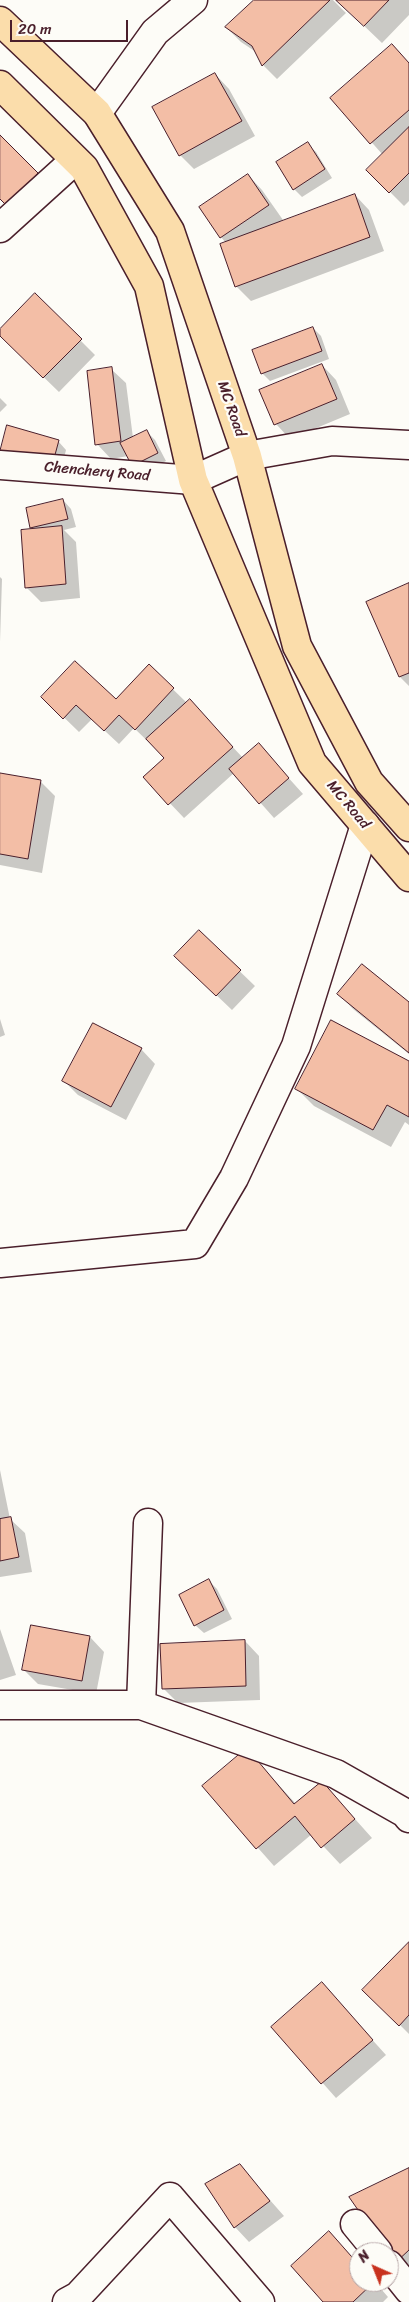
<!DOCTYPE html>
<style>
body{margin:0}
#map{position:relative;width:409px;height:2302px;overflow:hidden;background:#fdfcf7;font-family:Sriracha,sans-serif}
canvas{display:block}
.north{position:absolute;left:349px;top:2242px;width:50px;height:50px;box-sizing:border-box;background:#fdfcf7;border:1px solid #b5a4a5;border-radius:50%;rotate:316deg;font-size:14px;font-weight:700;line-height:20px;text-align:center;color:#4a1f2b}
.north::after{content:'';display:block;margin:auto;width:18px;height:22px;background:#c8321e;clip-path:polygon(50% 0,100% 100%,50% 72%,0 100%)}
.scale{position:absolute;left:10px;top:20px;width:118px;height:22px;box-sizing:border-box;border:2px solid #4a1f2b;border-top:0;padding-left:6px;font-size:15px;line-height:18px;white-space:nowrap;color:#4a1f2b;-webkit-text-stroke:4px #fdfcf7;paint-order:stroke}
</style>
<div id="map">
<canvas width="409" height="2302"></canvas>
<div class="north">N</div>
<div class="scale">20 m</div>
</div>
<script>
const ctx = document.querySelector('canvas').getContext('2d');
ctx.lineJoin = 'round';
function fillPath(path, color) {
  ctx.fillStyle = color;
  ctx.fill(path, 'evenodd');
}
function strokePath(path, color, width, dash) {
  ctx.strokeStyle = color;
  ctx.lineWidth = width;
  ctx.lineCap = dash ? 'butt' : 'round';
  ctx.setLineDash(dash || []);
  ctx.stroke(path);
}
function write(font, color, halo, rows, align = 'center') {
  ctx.font = font + ' Sriracha,sans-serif';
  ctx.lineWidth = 4.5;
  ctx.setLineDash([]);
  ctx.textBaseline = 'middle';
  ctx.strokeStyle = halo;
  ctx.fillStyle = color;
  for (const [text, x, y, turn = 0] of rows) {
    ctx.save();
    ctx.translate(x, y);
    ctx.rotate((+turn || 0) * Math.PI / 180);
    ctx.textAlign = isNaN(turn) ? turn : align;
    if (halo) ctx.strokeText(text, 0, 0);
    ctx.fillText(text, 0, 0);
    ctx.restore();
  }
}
fillPath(new Path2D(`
 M256 0H333L346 13 277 79 263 65 256 52 241 42 226 27Z
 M337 0H409V15L382 43Z
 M409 63V201L404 206 368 170 383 155 332 98Z
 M215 74 229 89 255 136 194 169 180 155Z
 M0 137 52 188 0 197Z
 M307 144 316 152 332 178 302 197 294 189Z
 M248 175 262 190 283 220 278 223 355 195 369 210 384 251 251 301 236 286 226 243 221 237Z
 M35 295 95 355 59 392 0 335V331Z
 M313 328 321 336 329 359 270 381 262 373Z
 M322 365 336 380 350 414 290 439 276 424 261 391Z
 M111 369 126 383 133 438 147 432 155 440 166 461 141 474 128 456 111 459 97 444Z
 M0 398 7 405 0 412Z
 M58 441 66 450 60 474 9 459Z
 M63 500 71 509 76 527 64 530 76 542 80 598 41 602 26 587 34 530 32 527Z
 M0 577 2 579 0 642Z
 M409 585V686L400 677 368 603Z
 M149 666 187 703 204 716 243 758 259 745 303 794 274 818 234 773 184 818 145 777 165 758 134 728 119 744 92 719 79 732 43 697 116 701Z
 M0 775 41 782 55 796 42 873 0 865Z
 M199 932 255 986 232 1010 190 970Z
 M339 994 409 1004V1054L353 1009Z
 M0 1019 5 1035 0 1037Z
 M141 1049 155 1064 126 1120 78 1095 63 1080Z
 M409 1063V1125L405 1122 391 1147 314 1106 297 1089Z
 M0 1470 10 1519 25 1533 32 1572 0 1577Z
 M209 1581 217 1589 232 1619 204 1633 195 1625Z
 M0 1629 16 1675 0 1680Z
 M90 1637 104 1652 96 1694 38 1684 23 1669Z
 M245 1641 259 1656 260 1700 178 1703 163 1688Z
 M247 1750 296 1804 322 1782 372 1838 340 1864 312 1834 274 1866 204 1787Z
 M409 1943V2034L364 1989Z
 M322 1984 386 2055 336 2098 273 2027Z
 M240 2166 284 2216 249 2242 235 2227Z
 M409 2170V2275L351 2198Z
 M343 2247 359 2265V2282H375L388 2297 383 2302H324Z`), '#0003');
const building = new Path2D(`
 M254 0H330L262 66 252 46 225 27Z
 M336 0H389L364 26Z
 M392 44 409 63V110L370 144 330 98Z
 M215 73 242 121 179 156 152 107Z
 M409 127V173L389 193 366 170Z
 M0 135 38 173 6 205 0 199Z
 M308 142 325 169 293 190 276 162Z
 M248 174 269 205 220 238 199 207Z
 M355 194 370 237 235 287 220 244Z
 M35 293 82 339 43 378 0 336V329Z
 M313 327 322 351 261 374 252 350Z
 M322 364 337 399 274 425 259 390Z
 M112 367 121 441 95 445 87 371Z
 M7 425 59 440 52 466 0 452Z
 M147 430 158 453 132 466 120 443Z
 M63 499 68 519 30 528 26 508Z
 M62 526 66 584 25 588 21 530Z
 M409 583V673L399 677 366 602Z
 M75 661 116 699 149 664 174 688 135 730 119 715 104 731 76 705 63 719 41 697Z
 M190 699 233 747 168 805 143 777 164 758 146 739Z
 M259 743 289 778 259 804 229 769Z
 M0 773 41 780 28 859 0 854Z
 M199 930 241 970 216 996 174 956Z
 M362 964 409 1002V1053L337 994Z
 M331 1020 409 1061V1117L387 1105 373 1130 295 1089Z
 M93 1023 142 1048 111 1107 62 1081Z
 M11 1517 19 1557 0 1561V1519Z
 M209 1579 224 1610 194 1626 179 1595Z
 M31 1625 90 1636 82 1681 22 1670Z
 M245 1640 246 1686 162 1689 160 1644Z
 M247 1748 294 1804 322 1781 355 1819 321 1848 295 1816 256 1849 202 1786Z
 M409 1942V2015L399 2026 362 1990Z
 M322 1982 373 2040 321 2084 271 2027Z
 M240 2164 270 2201 234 2228 205 2184Z
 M409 2168V2250L395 2263 349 2197Z
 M329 2231 359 2265V2282H374L353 2302H323L291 2266Z`);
fillPath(building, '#f3bea6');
strokePath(building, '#4a1f2b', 1);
const street = new Path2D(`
 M97 113 155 32 193 0
 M0 228 75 160
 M0 465 193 480 247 456 332 441 409 445
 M0 1263 195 1244 234 1178 296 1046 365 825
 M0 1705H141L336 1774 405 1813 409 1818
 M141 1705 148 1523
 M355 2224 378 2252
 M389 2265 409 2290
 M67 2302 78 2296 170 2197 260 2302`);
const primary = new Path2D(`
 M0 21 97 113 170 231 247 456 297 646 369 782 409 827
 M0 85 84 168 149 286 193 480 312 763 409 877`);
strokePath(street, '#4a1f2b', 31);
strokePath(primary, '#4a1f2b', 31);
strokePath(street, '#fdfcf7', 28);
strokePath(primary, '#fbddab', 28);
write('15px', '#4a1f2b', '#fdfcf7', [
 ["MC Road",231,409,71],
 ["Chenchery Road",97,472,5],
 ["MC Road",348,805,50]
]);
</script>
